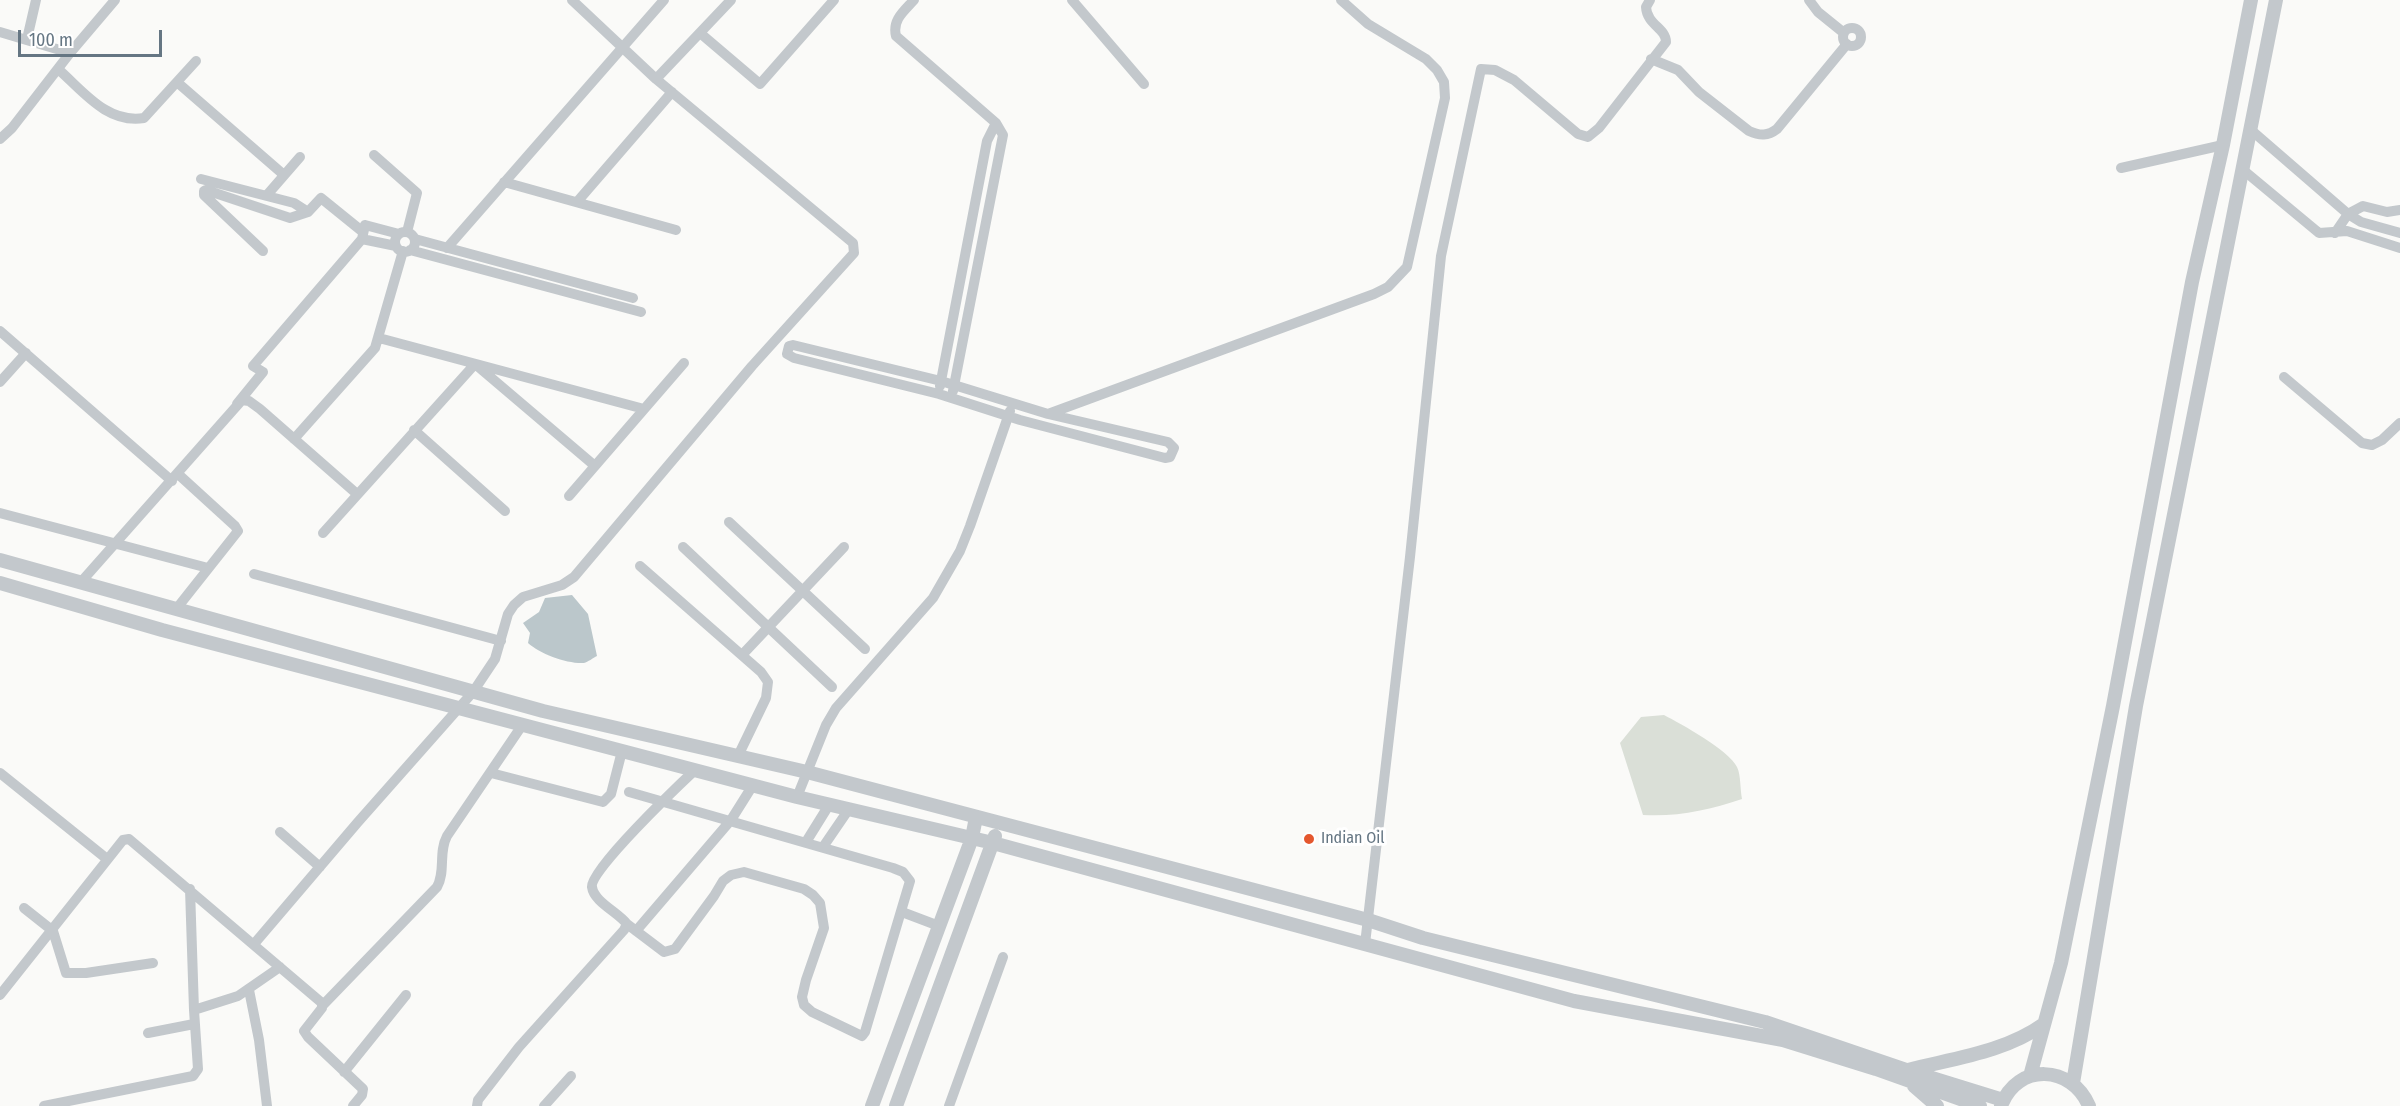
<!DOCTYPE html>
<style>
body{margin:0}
#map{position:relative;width:2400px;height:1106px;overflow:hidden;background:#fafaf8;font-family:"Fira Sans Condensed",sans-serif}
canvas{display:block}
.scale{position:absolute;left:18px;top:30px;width:144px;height:27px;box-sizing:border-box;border:3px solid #657683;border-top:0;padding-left:8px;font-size:18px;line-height:21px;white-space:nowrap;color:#657683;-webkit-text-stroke:4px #fff;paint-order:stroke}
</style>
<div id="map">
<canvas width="2400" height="1106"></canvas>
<div class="scale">100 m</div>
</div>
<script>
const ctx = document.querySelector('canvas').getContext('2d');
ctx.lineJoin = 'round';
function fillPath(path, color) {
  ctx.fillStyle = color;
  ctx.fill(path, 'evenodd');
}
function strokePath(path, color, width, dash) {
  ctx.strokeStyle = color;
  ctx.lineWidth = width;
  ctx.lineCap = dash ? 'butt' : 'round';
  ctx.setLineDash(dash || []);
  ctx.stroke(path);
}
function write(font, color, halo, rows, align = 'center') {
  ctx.font = font + ' "Fira Sans Condensed",sans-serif';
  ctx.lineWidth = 6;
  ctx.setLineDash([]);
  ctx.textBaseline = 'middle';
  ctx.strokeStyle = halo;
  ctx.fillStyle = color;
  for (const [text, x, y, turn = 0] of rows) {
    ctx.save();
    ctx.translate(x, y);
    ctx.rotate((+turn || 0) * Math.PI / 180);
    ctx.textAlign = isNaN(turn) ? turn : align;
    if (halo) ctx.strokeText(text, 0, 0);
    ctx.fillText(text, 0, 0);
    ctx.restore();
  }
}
fillPath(new Path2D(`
 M1664 715C1681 724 1729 750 1737 767 1741 775 1740 790 1742 799 1709 810 1678 817 1643 815L1620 743 1641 717Z`), '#dadfd7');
fillPath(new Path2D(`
 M572 595 588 614 597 656C593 658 588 662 584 663 567 664 540 654 528 643L530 633 523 623 539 612 545 598Z`), '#bbc7cb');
strokePath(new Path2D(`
 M914 0C904 11 892 20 896 36L996 123 1003 135 953 391
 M1072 0 1144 84
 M1809 0 1818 12 1844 33
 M1843 37a9 9 0 1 1 18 0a9 9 0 1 1-18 0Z
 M0 32 70 53
 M700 33 760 84 834 0
 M27 39 36 0
 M1651 59 1678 70 1699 92 1749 131C1760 136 1768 136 1777 129L1847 44
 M58 69C83 91 107 124 144 118L196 61
 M656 79 731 0
 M178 83 284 175
 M2251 130 2348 214 2361 222 2400 233
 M0 139 12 128 70 53 115 0
 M374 155 417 193 407 232
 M2121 168 2223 145
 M2242 169 2319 233 2347 231 2400 248
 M201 179 294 203 308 212
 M504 182 676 230
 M267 195 300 157
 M577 202 672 92
 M395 242a10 10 0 1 1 20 0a10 10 0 1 1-20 0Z
 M2335 233 2348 214 2363 206 2387 212 2400 210
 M362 239 396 246
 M415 239 633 298
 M447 248 664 0
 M410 250 641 312
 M263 251 204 195V191L206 190 290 218 308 212 321 198 363 232
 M0 331 172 481
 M379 338 644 409
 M793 345 941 381 1048 414 1168 442 1174 448 1170 457 1165 458 1020 420 939 394 794 358 787 354 789 346Z
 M2284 377 2362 443 2372 445 2382 440 2400 423
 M0 382 26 353
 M940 386 987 141 996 123
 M237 404 263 372 253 366 362 239 365 225 399 234
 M1048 414 1374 294 1388 287 1407 267 1445 98 1444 82 1437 70 1426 59 1368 24 1341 0
 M414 430 505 511
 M294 439 375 348 403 251
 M569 496 684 363
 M0 513 208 568
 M729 522 865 649
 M323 533 475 364 595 466
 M683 547 832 687
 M640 566 761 672 768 682 766 698 738 756
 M254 574 501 641
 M81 582 242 400 249 401 260 409 357 494
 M177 608 238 531 235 526 178 474
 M742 655 844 547
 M0 773 107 859
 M491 773 603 802 611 794 622 751
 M797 797 826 725 836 708 933 598 960 551 970 526 1010 411
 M280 832 320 867
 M806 842 829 805
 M823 847 849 809
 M190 889 194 1010
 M24 908 53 931 66 973H86L153 963
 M902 912 939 926
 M627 924 664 952 675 949 714 896 723 881 731 875 744 872 804 889 813 895 820 903 824 928 806 980 802 997 804 1005 812 1012 862 1036 865 1032 910 881 903 872 893 868 629 792
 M636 931 731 820 753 785
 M254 944 358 822 473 692 495 659 508 614 514 605 523 597 562 585 574 577 752 366 854 253 853 243 656 79 572 0
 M1365 944 1410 557 1441 256 1481 69 1495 70 1514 80 1578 134 1588 137 1599 128 1666 42C1666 28 1647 25 1646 7L1650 0
 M249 990 259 1040 267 1106
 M0 995 123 840 129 839 322 1003V1008L304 1031 308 1037 363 1089 362 1095 353 1106
 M323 1005 437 887C446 871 438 853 447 836L523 724
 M148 1033 194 1024
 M344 1072 406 995
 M44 1106 193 1076 198 1069 194 1010 238 996 280 967
 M477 1106 478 1100 519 1047 624 930 627 924C618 912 594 902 592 887 589 871 678 786 695 770
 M544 1106 571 1076
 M949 1106 1003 957`), '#c3c8cc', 10);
strokePath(new Path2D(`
 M0 560 543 711 807 772 1368 920 1423 938 1765 1022 1906 1070 2003 1100
 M0 583 162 630 797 797 993 843 1574 1001 1783 1040 1876 1069 1980 1106
 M1908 1070C1955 1058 2005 1052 2044 1024
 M2030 1076 2061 963 2113 706 2192 282 2223 145 2251 0
 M2073 1083 2136 706 2276 0
 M1914 1086 1937 1106
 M872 1106 972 838 976 817
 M896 1106 995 836
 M2001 1106C2017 1062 2072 1065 2089 1106`), '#c3c8cc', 14);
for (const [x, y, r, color] of [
 [1309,839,6,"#e4572e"]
]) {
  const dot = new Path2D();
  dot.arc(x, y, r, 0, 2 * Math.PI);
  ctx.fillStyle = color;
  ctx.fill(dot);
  strokePath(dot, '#fff', 2);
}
write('16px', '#657683', '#fff', [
 ["Indian Oil",1321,839]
], 'left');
</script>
